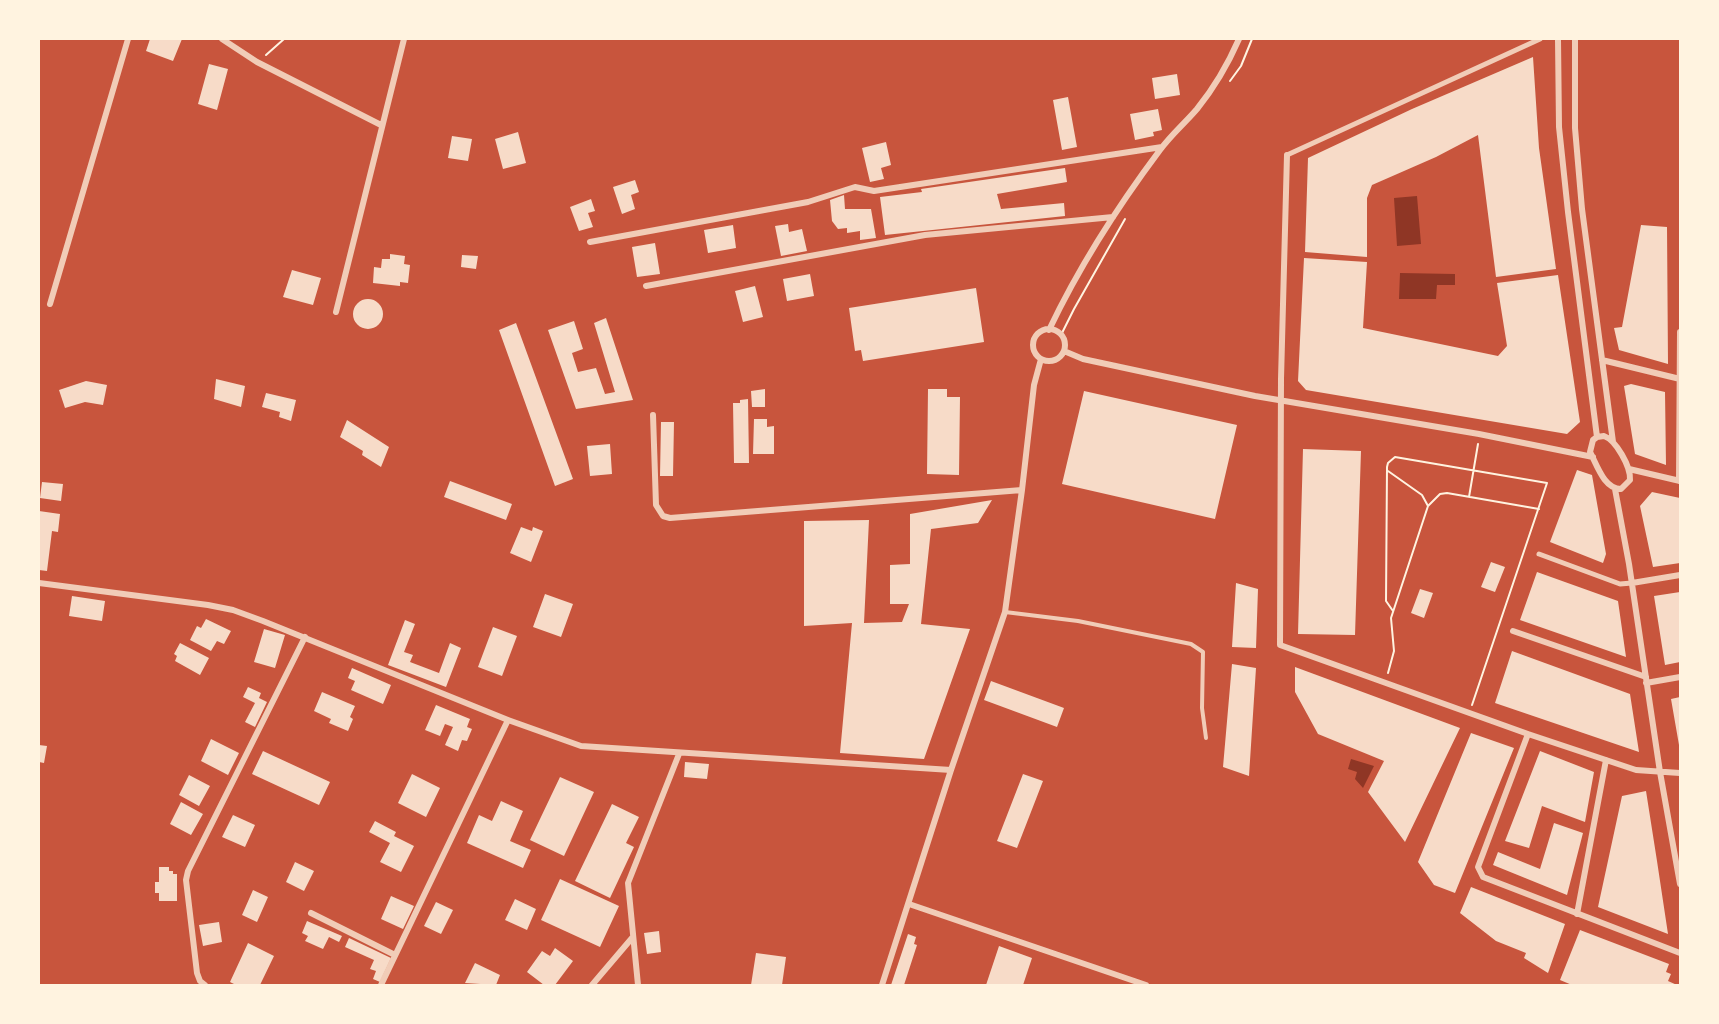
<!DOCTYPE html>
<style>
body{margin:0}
#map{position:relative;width:1719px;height:1024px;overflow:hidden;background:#c8553d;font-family:"PT Serif",serif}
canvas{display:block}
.frame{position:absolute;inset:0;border:40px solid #fff3e0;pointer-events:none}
</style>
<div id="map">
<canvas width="1719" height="1024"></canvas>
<div class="frame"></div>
</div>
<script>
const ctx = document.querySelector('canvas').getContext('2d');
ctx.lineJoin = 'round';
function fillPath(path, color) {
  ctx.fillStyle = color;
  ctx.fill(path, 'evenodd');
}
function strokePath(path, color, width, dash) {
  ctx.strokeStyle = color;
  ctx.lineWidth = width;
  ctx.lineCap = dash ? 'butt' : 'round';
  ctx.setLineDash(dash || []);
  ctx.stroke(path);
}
fillPath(new Path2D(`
 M1417 196 1421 244 1397 246 1394 198Z
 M1400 273 1455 274V285H1437L1436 299H1399Z
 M1351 759 1374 766 1363 788 1355 779 1357 772 1348 769Z`), '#8f3625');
fillPath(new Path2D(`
 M150 39H182L173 61 146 51Z
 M1533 57 1539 148 1556 269 1496 277 1478 135 1436 157 1372 185 1367 198V257L1305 252 1308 158 1412 109Z
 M209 64 228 69 217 110 198 104Z
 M1177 74 1180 95 1155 99 1152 78Z
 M1068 97 1077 147 1062 150 1053 100Z
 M1158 109 1162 130 1153 132 1154 136 1135 140 1130 114Z
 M518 132 526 163 503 169 495 139Z
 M452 136 472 139 468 161 448 158Z
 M886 142 891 165 881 168 884 179 870 182 862 148Z
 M1065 168 1067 182 997 194 1001 209 1064 203 1065 216 885 235 880 197 922 192 921 189Z
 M635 180 639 192 631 195 635 209 622 214 613 187Z
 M844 195 845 209H871L876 238 860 240V231L847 233V228L838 229 832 221 830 200Z
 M591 199 595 211 588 213 593 227 579 231 570 207Z
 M788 224 789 232 802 229 807 251 781 256 775 226Z
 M733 225 736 248 708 253 704 230Z
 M1641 225 1667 227 1668 364 1619 350 1614 328 1622 327Z
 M655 243 660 274 637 277 632 247Z
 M390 254 405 256 404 264 410 265 408 283 400 282V286L373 283 374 267 381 268 382 259H390Z
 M462 255 478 256 476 269 461 267Z
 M1304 258 1367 262 1363 328 1498 356 1507 346 1497 283 1558 275 1580 422 1567 434 1306 390 1298 381Z
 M292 270 321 278 313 305 283 297Z
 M810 274 814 296 787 301 783 279Z
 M755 286 763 317 743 322 735 291Z
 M976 288 984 342 863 361 861 350 855 351 849 308Z
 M353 314a15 15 0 1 1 30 0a15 15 0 1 1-30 0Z
 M606 318 633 400 576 409 548 330 574 321 583 349 572 353 578 372 596 368 605 394 615 392 594 323Z
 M516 323 573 479 555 486 499 330Z
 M216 379 245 386 241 407 214 399Z
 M86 381 107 385 103 405 85 402 65 408 59 390Z
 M1631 384 1665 392 1666 465 1635 454 1624 386Z
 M765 389V407H752L751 391Z
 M928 389H947V397H960L959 475 927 474Z
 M1084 391 1237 425 1215 519 1062 484Z
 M266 393 296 400 291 421 279 417 280 412 262 407Z
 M748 399 749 463H734L733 403H740V400Z
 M754 419H767V427L774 426V454H753Z
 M347 420 389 447 381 467 362 455 363 451 340 437Z
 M661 422H674L673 476H660Z
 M610 444 612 474 590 476 587 446Z
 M1303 449 1361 451 1355 635 1298 634Z
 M1577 470 1592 475 1606 554 1603 563 1550 542Z
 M450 481 512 504 506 520 444 497Z
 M42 482 63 484 61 501 40 498Z
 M1652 492 1680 498V563L1653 567 1640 506Z
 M992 500 978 523 931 529 921 624 970 629 924 759 840 753 852 623 804 626V521L869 520 864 623 902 622 909 604H890V565L910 564V514Z
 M39 511 60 514 58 532 52 531 47 571 39 570Z
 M521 527 532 531 533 527 543 531 531 562 510 553Z
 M1491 562 1505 567 1495 592 1481 587Z
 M1537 572 1618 601 1626 657 1520 620Z
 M1236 583 1258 589 1256 648 1232 647Z
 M1420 589 1433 593 1424 618 1411 613Z
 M1680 592V662L1665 665 1654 596Z
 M545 594 573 604 561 637 533 627Z
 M72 596 105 601 102 621 69 616Z
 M206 619 231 631 224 644 217 641 211 651 190 640 197 626 201 628Z
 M405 620 415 624 404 652 413 655 410 662 439 673 450 643 461 648 446 687 388 665Z
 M493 627 517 636 502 676 478 667Z
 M264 629 285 635 275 668 254 662Z
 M180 643 209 658 200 675 175 661 177 656 174 654Z
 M1512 651 1630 694 1639 752 1495 703Z
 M1232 664 1256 668 1249 776 1223 767Z
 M1295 667 1460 728 1405 842 1368 792 1384 761 1318 734 1295 692Z
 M352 668 391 685 383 704 351 690 355 681 348 678Z
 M991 681 1064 708 1057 727 984 700Z
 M248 687 261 693 259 698 267 702 255 727 245 722 255 703 243 697Z
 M322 692 355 706 350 717 353 719 348 731 329 723 331 719 314 711Z
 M1680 697V745H1679L1671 699Z
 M436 705 470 719 467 727 472 729 467 741 462 740 458 751 445 745 453 727 445 724 440 736 425 730Z
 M1471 733 1514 748 1455 893 1434 885 1418 862Z
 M211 739 239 753 228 775 201 761Z
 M39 745 47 746 44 763 39 762Z
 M263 751 330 782 319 805 252 774Z
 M1540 751 1594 772 1585 822 1542 806 1529 848 1505 841Z
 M685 762 709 764 707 779 684 777Z
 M412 774 440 788 426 817 398 803Z
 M1023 774 1043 781 1017 848 997 841Z
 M189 775 210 786 199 806 179 795Z
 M560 777 594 792 564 856 530 840Z
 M1646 791 1657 861 1668 934 1598 907 1622 796Z
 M501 801 523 811 510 841 531 850 523 868 467 843 479 815 492 821Z
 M181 802 203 814 191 835 170 824Z
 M612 804 639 817 626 843 634 847 610 898 575 881Z
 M233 815 255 825 245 847 222 837Z
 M375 821 396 832 394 836 414 846 401 872 380 862 390 843 369 832Z
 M1554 823 1583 833 1567 895 1493 865 1498 852 1540 869Z
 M295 862 314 871 304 891 286 882Z
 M159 867H169V871H173V874H177V901H159V893H155V882H159Z
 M560 879 619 906 600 947 541 920Z
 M1471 887 1565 924 1548 973 1524 958 1526 953 1496 941 1460 913Z
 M253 890 268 897 257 922 242 915Z
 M391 896 414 906 403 929 381 919Z
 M515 899 536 909 527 930 505 920Z
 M436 902 453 910 441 934 424 926Z
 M307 921 342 936 339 942 329 937 323 949 305 941 308 936 302 933Z
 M219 922 222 942 203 946 199 925Z
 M1580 930 1669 964 1666 972 1671 974 1668 981 1677 985H1572L1560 980Z
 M659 931 661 952 647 954 644 933Z
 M908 934 916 937 914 944 917 945 904 985H891Z
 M349 938 391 958 380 982 373 979 376 971 370 969 374 960 345 947Z
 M248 943 274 956 260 985H236L230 982Z
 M999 946 1032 958 1023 985H986Z
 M555 948 573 961 555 985H544L527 972 542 951 550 956Z
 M756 953 786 957 782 985H751Z
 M475 963 500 975 496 985 465 983Z`), '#f7dbc8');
strokePath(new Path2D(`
 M266 55 284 39
 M1230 81 1241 66 1252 39
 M1061 335 1074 309 1125 219
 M1388 471 1422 495 1428 506 1391 618 1394 651 1388 673
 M1469 497 1478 444
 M1428 506 1440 494 1447 493 1539 509
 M1393 611 1386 601 1387 467 1388 463 1395 457 1547 483 1472 705`), '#fff3e0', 2);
strokePath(new Path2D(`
 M1005 612 1078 621 1191 644 1203 652 1202 708 1206 738`), '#f1ccb7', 4);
strokePath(new Path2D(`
 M1287 155 1540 39
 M1539 554 1620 584 1632 583`), '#f1ccb7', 5);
strokePath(new Path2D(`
 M222 39 257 62 381 125
 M1558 39 1559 127 1568 212 1597 437
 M1575 39V128L1582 209 1613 442
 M1287 155 1281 379 1280 645 1528 734 1636 770 1680 773
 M590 242 808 202 855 187 874 191 1162 147
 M646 286 925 235 1113 217
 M50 304 128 39
 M336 312 404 39
 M1033 345a16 16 0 1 1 32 0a16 16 0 1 1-32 0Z
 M1049 330C1079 267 1118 206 1160 150 1171 135 1185 123 1197 109 1214 88 1228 64 1239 39
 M1064 351 1083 359 1255 396 1479 434 1593 457
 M1602 360 1680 379
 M653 415 656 505 663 516 670 518 1022 490
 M1604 436C1616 440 1631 467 1630 480L1621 489C1604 489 1597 465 1590 452L1593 440 1597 437Z
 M1629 469 1680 481
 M1679 481 1680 332
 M1615 489 1629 564 1660 772 1680 884
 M39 583 208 605 233 610 263 621 508 720 581 746 951 770
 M1632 583 1680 575
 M1513 631 1646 677
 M1646 683 1680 677
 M1528 734 1478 867 1483 877 1680 953
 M909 904 1146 985
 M311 913 395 955
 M1577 914 1606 760
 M205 985 200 981 197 973 186 880 188 871 305 637
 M381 985 508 720
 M592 985 632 938
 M638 985 628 883 679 754
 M882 985 951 770 1005 612 1022 490 1034 385 1041 359`), '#f1ccb7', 6);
</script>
